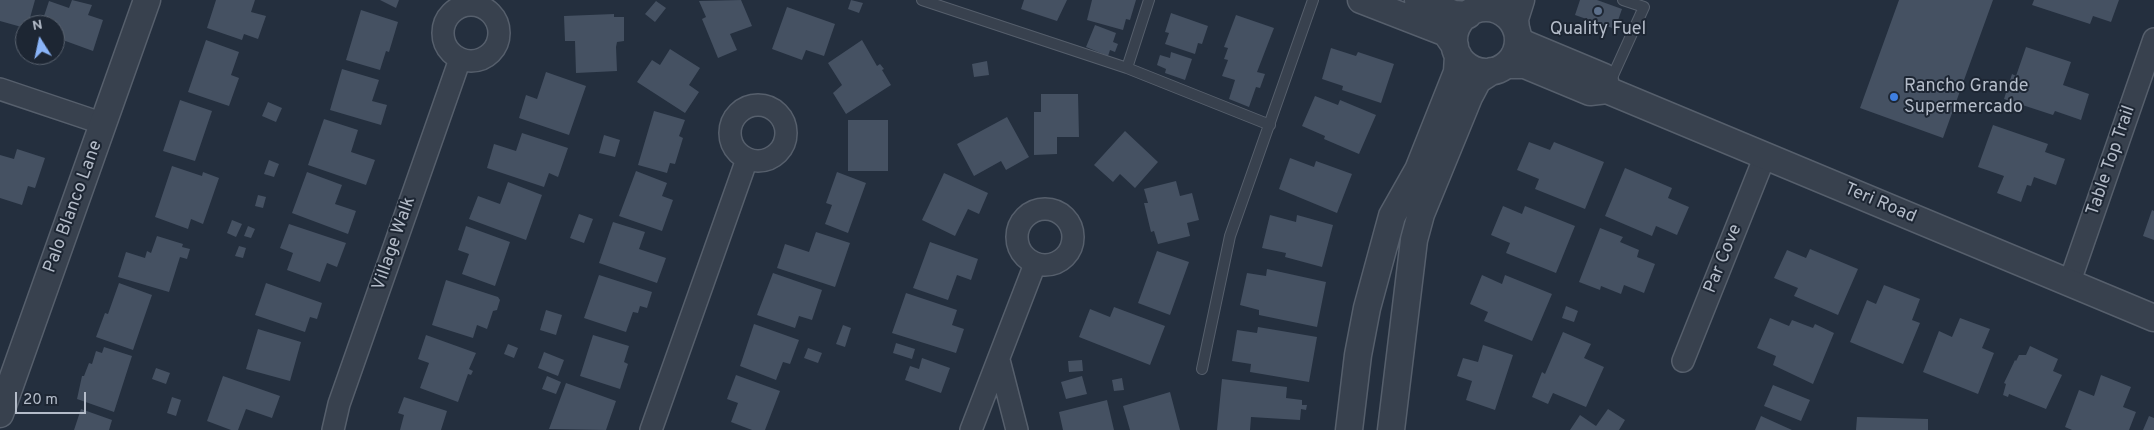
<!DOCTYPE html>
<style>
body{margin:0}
#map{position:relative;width:2154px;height:430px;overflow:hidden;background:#242f3e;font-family:Overpass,sans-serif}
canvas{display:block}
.north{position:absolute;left:15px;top:15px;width:50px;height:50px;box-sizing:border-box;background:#1d2633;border:1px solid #59626f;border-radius:50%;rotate:350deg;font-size:14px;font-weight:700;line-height:20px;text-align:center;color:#b4bcc9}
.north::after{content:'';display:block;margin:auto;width:18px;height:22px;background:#8ab4f8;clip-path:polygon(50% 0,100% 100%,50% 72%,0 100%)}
.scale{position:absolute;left:15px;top:392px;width:71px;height:22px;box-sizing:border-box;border:2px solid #b4bcc9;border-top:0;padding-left:6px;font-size:15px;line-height:18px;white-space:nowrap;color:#b4bcc9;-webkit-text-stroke:4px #1d2633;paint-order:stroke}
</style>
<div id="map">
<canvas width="2154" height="430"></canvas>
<div class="north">N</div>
<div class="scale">20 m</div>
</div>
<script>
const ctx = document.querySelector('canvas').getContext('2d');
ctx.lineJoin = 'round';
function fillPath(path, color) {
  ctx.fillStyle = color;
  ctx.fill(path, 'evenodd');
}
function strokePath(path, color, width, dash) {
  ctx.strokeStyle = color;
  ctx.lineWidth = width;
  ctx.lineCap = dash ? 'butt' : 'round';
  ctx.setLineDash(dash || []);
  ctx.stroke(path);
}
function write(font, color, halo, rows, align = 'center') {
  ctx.font = font + ' Overpass,sans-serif';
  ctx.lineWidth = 4;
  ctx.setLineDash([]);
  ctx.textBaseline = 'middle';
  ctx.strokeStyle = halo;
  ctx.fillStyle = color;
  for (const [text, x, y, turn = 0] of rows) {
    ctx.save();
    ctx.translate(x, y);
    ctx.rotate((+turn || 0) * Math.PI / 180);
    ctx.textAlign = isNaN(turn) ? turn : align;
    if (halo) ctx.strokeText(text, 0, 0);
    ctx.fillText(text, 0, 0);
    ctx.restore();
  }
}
fillPath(new Path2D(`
 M0 0H35L28 25H25V28L0 21Z
 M72 0 92 5 88 15 103 20 93 51 60 39 55 49V25H41L49 1 69 8Z
 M216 0H255L251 12 266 16 258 39 244 34 242 40 207 28Z
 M380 0H399L396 8Z
 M741 0 752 26 730 34 737 50 718 58 702 19 706 17 699 1Z
 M851 0 863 3 859 13 848 9Z
 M1024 0H1067L1057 21 1021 9Z
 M1092 0H1136L1130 20 1126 19 1123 30 1087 20Z
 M1580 0H1597L1622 9 1615 29 1575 15Z
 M1899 0H1993L1943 138 1860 108Z
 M2034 0H2119L2111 22 2093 16 2090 24 2032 5Z
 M656 1 666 8 655 22 645 14Z
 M787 7 835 24 824 56 806 50 802 60 772 49Z
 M361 10 398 22 389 52 386 51 380 70 346 60Z
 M1171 13 1208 26 1202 44 1198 43 1195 54 1165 44 1169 33 1165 32Z
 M614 14V17H624V41L617 42 616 47 617 71 576 73 575 41H565L564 16Z
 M1236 15 1274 28 1257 72 1265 74 1260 88 1256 87 1249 107 1229 99 1235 80 1222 76 1228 60 1224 59 1228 48 1224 47Z
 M1095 25 1116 33 1113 42 1118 44 1115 52 1110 50 1108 56 1086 47Z
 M206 40 239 52 231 75 239 78 229 106 188 92Z
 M862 40 877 66 880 64 884 69 882 70 891 85 846 114 833 93 842 85 828 63Z
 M2026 47 2071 62 2063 85 2089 94 2081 120 2055 111 2053 115 2004 99 2012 74 2016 76Z
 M1331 48 1356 56 1358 52 1394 64 1381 103 1342 90 1343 86 1322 79Z
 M670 49 700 68 689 85 699 92 685 113 637 82 652 60 660 65Z
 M1171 52 1192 59 1185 80 1165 73 1166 69 1157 65 1160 55 1170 58Z
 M987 61 989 75 974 77 972 64Z
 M342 69 379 80 372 101 387 105 381 125 330 110Z
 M546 72 586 86 569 135 519 118 526 95 537 99Z
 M1041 94H1078L1079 137H1057V154L1034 155V112H1041Z
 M1315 96 1338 105 1340 100 1376 115 1359 154 1324 139 1325 136 1302 126Z
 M180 100 212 111 195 161 163 151Z
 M268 102 282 108 276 122 262 116Z
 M654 111 685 120 679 136 683 138 675 164 670 163 667 173 638 165Z
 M1007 117 1029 157 1006 170 1001 161 974 176 957 144Z
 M324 119 358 130 351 152 375 160 366 185 308 165Z
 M848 120H888V171H848Z
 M1993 125 2048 144 2045 152 2065 159 2056 185 2034 177 2031 186 2027 185 2021 202 1997 193 2004 176 1978 167Z
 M1125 131 1158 162 1135 188 1120 174 1113 182 1094 165Z
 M522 133 568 148 558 177 549 173 544 187 487 168 494 144 516 151Z
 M604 135 620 140 615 157 599 153Z
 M1529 142 1550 150 1554 142 1604 162 1585 209 1535 189 1539 179 1517 170Z
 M17 149 45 158 35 188 28 186 22 205 0 198V155L14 159Z
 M1290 158 1314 167 1316 161 1352 174 1337 213 1279 189Z
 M269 160 279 164 274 177 264 174Z
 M172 166 202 176 203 172 219 178 203 224 191 219 188 229 155 217Z
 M1625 168 1672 188 1668 198 1689 207 1677 235 1656 226 1652 236 1605 216Z
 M636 171 667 183 662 196 673 200 662 231 619 216Z
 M307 172 342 185 335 204 356 211 348 234 292 213Z
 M837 172 866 183 848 233 825 224 832 205 826 203Z
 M944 173 988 193 979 214 968 209 955 236 922 220Z
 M1176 181 1180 196 1192 193 1199 220 1187 223 1190 236 1158 244 1154 231 1151 232 1144 203H1148L1144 189Z
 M508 182 542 195 526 240 469 219 478 196 500 204Z
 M258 195 266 197 263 208 255 206Z
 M1503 206 1522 214 1525 206 1575 226 1556 273 1506 253 1510 243 1491 235Z
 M2152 210 2154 211V240L2143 236Z
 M579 214 593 219 584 243 570 238Z
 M1270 215 1296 222 1297 215 1333 225 1322 267 1285 257 1286 253 1262 248Z
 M232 220 242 224 236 237 227 233Z
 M613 222 645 232 639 249 666 258 657 283 599 263Z
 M289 224 346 243 337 267 327 263 320 282 287 270 293 253 280 248Z
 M248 226 255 229 251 238 244 236Z
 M466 226 510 242 495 286 462 274 469 254 458 250Z
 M1600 228 1623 237 1620 242 1639 250 1637 257 1655 264 1644 293 1624 285 1621 294 1601 286 1600 290 1579 282Z
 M816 232 850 243 835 287 777 268 785 244 809 252Z
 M157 236 183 244 182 247 190 249 187 259 180 257 169 292 118 277 126 252 145 258 147 251 151 253Z
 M930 242 978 259 971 280 957 275 948 300 913 288Z
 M239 246 246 248 243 258 235 256Z
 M1810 249 1858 269 1838 315 1794 296 1798 288 1774 278 1787 250 1806 258Z
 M1157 251 1189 262 1170 315 1138 303Z
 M1267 269 1326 282 1317 327 1259 315V310L1240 305 1247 273 1266 276Z
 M773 273 822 290 812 320 799 316 795 328 757 315Z
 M599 275 652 292 647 308 640 306 638 313 633 312 626 332 584 318Z
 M1482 275 1502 284 1505 275 1552 294 1532 341 1484 321 1488 312 1470 304Z
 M446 280 498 297 500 300 497 310 493 311 487 329 477 325 473 338 432 325Z
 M119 283 152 295 133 350 96 337 105 313 108 314Z
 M266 283 322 303 317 319 310 317 305 332 255 315Z
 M1884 285 1920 299 1912 320 1920 323 1903 364 1850 342 1867 300 1876 304Z
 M906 293 957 310 952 325 964 329 956 353 892 333Z
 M1566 306 1578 311 1574 322 1562 318Z
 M1114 307 1165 326 1150 365 1079 337 1090 309 1110 317Z
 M546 310 562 315 556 335 540 330Z
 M1770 318 1789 326 1792 320 1813 328 1815 324 1834 333 1813 384 1773 365 1776 356 1757 348Z
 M1960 318 1990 329 1982 348 1994 353 1978 394 1923 372 1939 331 1952 337Z
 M754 324 799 340 790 364 783 362 776 380 740 366Z
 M843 325 851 328 845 347 836 344Z
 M1258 327 1317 337 1309 382 1250 372 1251 364 1232 361 1237 330 1257 333Z
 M258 329 301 342 290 381 246 369Z
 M1563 332 1591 344 1584 358 1604 367 1586 407 1553 393 1548 404 1532 397 1542 372 1545 374Z
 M426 335 476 353 469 369 473 371 471 375 468 374 458 402 420 388 429 363 418 359Z
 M593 335 629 346 624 362 628 364 620 389 580 376Z
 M896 343 915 349 912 359 893 353Z
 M508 344 518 348 514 358 504 354Z
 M1483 345 1513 355 1495 410 1466 400 1472 381 1457 376 1463 358 1478 362Z
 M2030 346 2058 359 2053 371 2062 375 2046 409 2009 394 2008 397 2003 395 2006 384 2004 383 2015 360 2016 361 2019 355H2026Z
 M104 347 132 356 114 412 77 399 82 376H84L89 363 92 364 96 351 102 353Z
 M808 348 822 353 818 363 804 358Z
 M544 352 564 360 558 376 538 368Z
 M922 358 950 368 941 393 905 380 910 366 919 369Z
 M1082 360 1083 371 1069 372 1068 361Z
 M156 368 170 373 166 384 152 379Z
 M736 375 780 391 765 430H752L731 422 738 403 727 399Z
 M2101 375 2131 387 2123 407 2136 412 2129 430H2072L2065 427 2079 390 2094 396Z
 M223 376 280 396 272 418 246 409 238 430H231L207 421Z
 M547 376 561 382 556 394 542 389Z
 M1082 376 1087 394 1066 399 1061 382Z
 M1122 378 1124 390 1114 391 1112 380Z
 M1222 379 1287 387 1286 398 1302 400V405H1307L1306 410 1301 409 1300 420 1251 417 1250 430H1217Z
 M566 383 616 401 606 430 549 429Z
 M1773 385 1810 400 1801 421 1764 406Z
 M1170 392 1180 430H1130L1123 406Z
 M172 397 181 400 176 416 167 413Z
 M404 397 447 411 441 430H400L404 415 398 413Z
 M1107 400 1114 430H1063L1059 412Z
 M81 409 112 420 109 430H74Z
 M1608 409 1625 420 1619 430H1570L1580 415 1596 426Z
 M1761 416 1792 430H1755Z
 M2149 416 2154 418V430H2143Z
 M1857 417 1928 419V430H1856Z`), '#455162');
const service = new Path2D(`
 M922 0 1127 68 1270 125
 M1127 68 1149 0
 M1610 82 1644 7 1623 0
 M1202 369 1230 236 1313 0`);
const minor = new Path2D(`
 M443 33a28 28 0 1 1 56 0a28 28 0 1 1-56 0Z
 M0 89 104 124
 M730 133a28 28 0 1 1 56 0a28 28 0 1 1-56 0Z
 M1017 237a28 28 0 1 1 56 0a28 28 0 1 1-56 0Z
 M2069 284 2154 39
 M999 360 1017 430
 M1683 361 1765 156
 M333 430 339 404 460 59
 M651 430 747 159
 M971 430 1035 264`);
const tertiary = new Path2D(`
 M1361 0 1446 33 1455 46
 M1418 0 1454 14 1468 15
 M1454 40a32 32 0 1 1 64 0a32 32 0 1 1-64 0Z
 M1516 29 1515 19 1521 0
 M1518 38 1525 44 1604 77 1607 90
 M1506 65H1525L1590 92 1607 90 2154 318
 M0 414 147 0
 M1349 430 1358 355 1367 308 1392 216 1418 170 1457 72 1458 55
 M1391 430 1414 240 1421 214 1469 97 1478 80 1492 71`);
strokePath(service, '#565f6c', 12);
strokePath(minor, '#565f6c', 24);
strokePath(tertiary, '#565f6c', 29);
strokePath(service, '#38414e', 10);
strokePath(minor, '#38414e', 21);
strokePath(tertiary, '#38414e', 26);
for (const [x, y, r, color] of [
 [1598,11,5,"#5c6f8a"],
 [1894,97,5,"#3f7fe0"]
]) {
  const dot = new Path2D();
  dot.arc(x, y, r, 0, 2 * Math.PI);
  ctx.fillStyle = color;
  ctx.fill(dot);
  strokePath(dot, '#1d2633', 2);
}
write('18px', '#b4bcc9', '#1d2633', [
 ["Quality Fuel",1598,30],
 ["Rancho Grande",1904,87,"left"],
 ["Supermercado",1904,108,"left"]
]);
write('18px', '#b4bcc9', '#1d2633', [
 ["Table Top Trail",2112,161,-71],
 ["Teri Road",1880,204,23],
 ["Palo Blanco Lane",74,207,-70],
 ["Village Walk",395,244,-71],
 ["Par Cove",1724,259,-68]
]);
</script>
